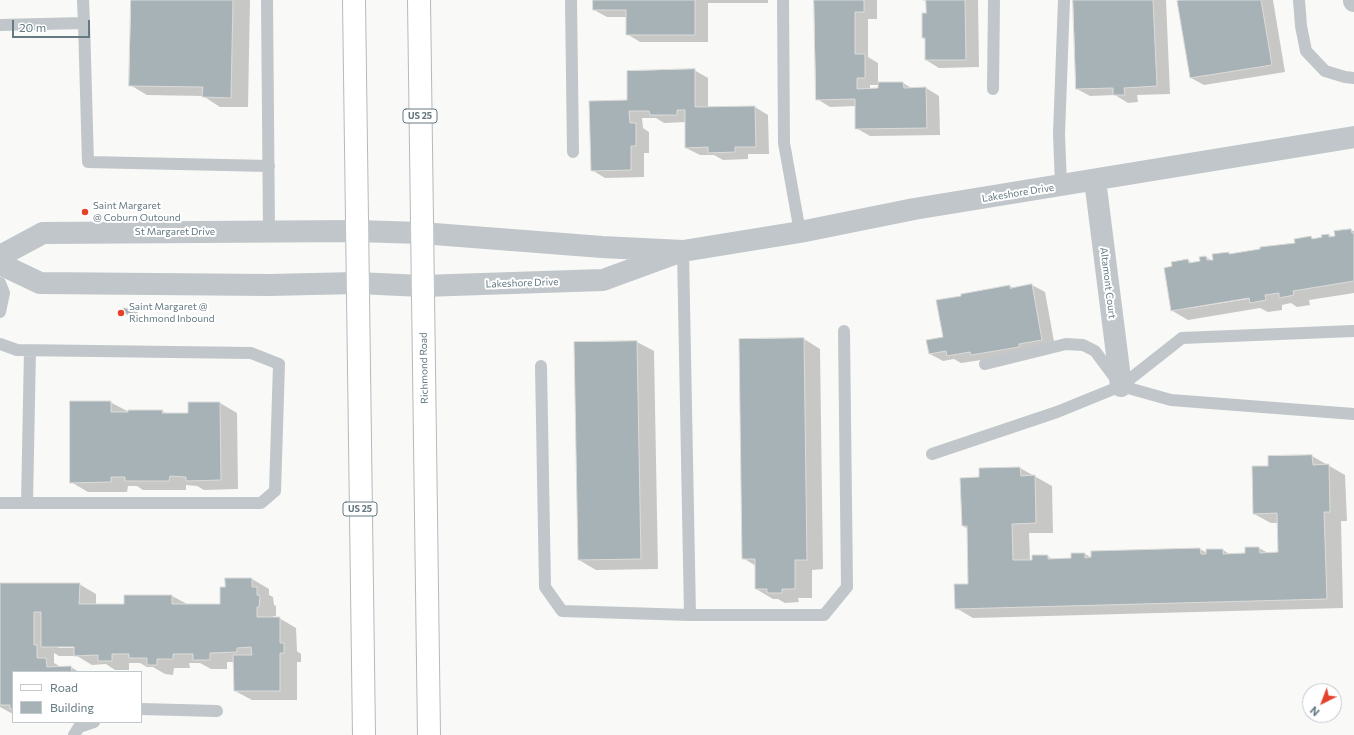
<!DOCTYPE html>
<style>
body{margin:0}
#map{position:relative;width:1354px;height:735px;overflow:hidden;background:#f9f9f7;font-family:Commissioner,sans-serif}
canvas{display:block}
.legend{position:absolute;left:12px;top:671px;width:130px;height:52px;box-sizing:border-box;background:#fff;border:1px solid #c1c9cd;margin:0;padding:5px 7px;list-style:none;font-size:12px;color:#647982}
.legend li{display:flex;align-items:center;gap:8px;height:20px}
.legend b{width:20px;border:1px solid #c1c9cd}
.north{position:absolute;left:1302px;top:683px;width:40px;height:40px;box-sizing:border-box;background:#fff;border:1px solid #c1c9cd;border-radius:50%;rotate:222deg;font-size:11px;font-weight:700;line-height:16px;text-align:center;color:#647982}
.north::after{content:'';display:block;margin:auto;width:14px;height:18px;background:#e5422c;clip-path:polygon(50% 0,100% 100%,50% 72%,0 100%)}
.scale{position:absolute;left:12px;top:20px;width:78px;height:18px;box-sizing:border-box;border:2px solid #647982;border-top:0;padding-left:5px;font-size:12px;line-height:14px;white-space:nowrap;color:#647982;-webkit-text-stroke:3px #fff;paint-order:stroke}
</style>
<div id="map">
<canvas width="1354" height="735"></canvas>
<ul class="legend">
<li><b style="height:5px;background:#fff"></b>Road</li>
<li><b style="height:11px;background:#a7b2b6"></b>Building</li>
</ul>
<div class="north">N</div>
<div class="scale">20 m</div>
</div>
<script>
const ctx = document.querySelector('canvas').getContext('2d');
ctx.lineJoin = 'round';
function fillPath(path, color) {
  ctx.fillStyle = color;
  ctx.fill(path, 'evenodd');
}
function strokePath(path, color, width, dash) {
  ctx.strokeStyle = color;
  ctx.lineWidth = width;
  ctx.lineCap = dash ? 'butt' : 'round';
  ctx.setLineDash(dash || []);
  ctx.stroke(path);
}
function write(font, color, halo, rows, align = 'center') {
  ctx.font = font + ' Commissioner,sans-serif';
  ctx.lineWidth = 4;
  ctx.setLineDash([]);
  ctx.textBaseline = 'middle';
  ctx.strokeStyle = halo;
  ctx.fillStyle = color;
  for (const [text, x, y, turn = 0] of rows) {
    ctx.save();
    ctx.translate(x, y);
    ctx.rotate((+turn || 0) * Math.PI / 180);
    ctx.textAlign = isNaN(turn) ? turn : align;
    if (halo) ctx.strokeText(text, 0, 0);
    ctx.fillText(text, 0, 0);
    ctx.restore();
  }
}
fillPath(new Path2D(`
 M132 0H250L248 107H220L203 96 147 95 130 85Z
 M594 0H768V3H708V42H640L627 34V17H607L594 10Z
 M815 0H877V19H868V57L878 63V83H903L913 89 926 88 939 96 940 135 870 136 856 128V106L830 107 817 99ZM870 85H879V89H870Z
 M922 0H978L979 67 939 68 926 60V40L923 38 927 14V1Z
 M1074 0H1166L1170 94 1137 95 1138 102 1128 103 1115 95 1090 96 1077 89Z
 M1186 0H1273L1285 72 1204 85 1191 78Z
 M694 70 708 78V108L755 107 768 115 769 154H748V159L723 160 714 155H700L686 148V122L664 123 656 118H642L643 128 649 132V153H644V177L605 178 592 170 628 101Z
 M1351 230 1354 231V293L1309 300 1310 305 1297 307 1291 303 1282 305V310L1268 312 1260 308 1188 320 1171 310 1173 267 1188 260 1192 263 1201 261 1206 257 1214 262 1229 253 1232 255 1296 244 1311 237 1315 240 1329 235 1333 237ZM1254 296V298L1185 309V307Z
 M1032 285 1045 292 1055 347 985 362 981 360 961 363 954 359 943 361 930 354 944 338 1009 286 1013 288Z
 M133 310 138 312 137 316H129L124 313Z
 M804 339 820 349 823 569 812 570V598H798L799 602 785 603 778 599H773L756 589V566L743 558Z
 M637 342 654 351 658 569 596 570 579 560 575 343Z
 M110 402 129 412 162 411 168 414H189V403H220L237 413 238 489 204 490 197 486 186 485V490H143L137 486H128L127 492H88L71 482Z
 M1312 456 1345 475 1347 521H1341L1343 608 973 618 956 608 969 585 968 529 963 526 980 478V469L1020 468 1052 486 1053 533H1029L1030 561 1047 556 1054 560 1072 559 1085 554 1092 558V552L1200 549 1207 553 1223 550 1231 555 1246 554 1259 548 1268 553H1279L1278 523H1271L1254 514 1269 467Z
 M252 579 269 589V595L273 597 274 605 276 606V616H273V618H279L296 628 297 651 301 654V662H297V700H252L235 691 234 662H227V669H211L200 663H189L190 668H174L173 675 165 674 153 667H147L140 663H129V670H115L106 664 92 665 77 656H59L54 653V663L61 667H71L79 672H13V714L0 707V584H79L96 594V605H126L125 596H172L189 605H221L226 588ZM58 646H79V648H58Z`), '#0003');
const building = new Path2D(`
 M131 0H233L231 98 202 97 203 87 129 86Z
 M593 0H695V35H626V10H593Z
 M814 0H864V12H855V54H865V78H857V89L878 88V82H903L904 88 926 87 927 128 855 129V99L816 100Z
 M926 0H965L966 60H925V38H922V13H926Z
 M1073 0H1153L1157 86 1124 88 1125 95H1113V88L1076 89Z
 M1180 0H1261L1272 65 1190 78 1177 1Z
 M695 69V107L755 106 756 147H735V152L708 153V147L685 148V110H677V115H650L649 111H629L630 123H636V146H631V170L591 171 589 101 627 100V71Z
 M1351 229 1352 233H1354V281L1293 291 1294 295 1279 298V293L1265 295 1266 300 1250 303 1249 298 1171 311 1164 268 1172 266 1171 262 1188 259 1189 263 1200 261 1199 257 1206 256 1207 260H1213L1212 254 1229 252V254L1260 249V247L1295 243 1294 239 1311 236 1312 239 1322 237 1321 235 1329 234V237L1335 236 1334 231Z
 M1032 284 1042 340 1019 344V347L971 355 970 352 947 356 946 351 929 354 926 340 943 337 936 300 961 296V294L1010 285V288Z
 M123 308 134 309 133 314H123Z
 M804 338 807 560H795V589H782V593H767V589H755V559H742L739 339Z
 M637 341 641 559 578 560 574 342Z
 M70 401H111V412H128V410H163L162 413H188V402H220L221 480 186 481V477L170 476 169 481H125V477H111V482L70 483Z
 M1312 455 1313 465 1329 464 1330 512H1324L1327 599 955 609 954 584H968L967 526H962L960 478 979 477V468L1020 467 1021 476 1035 475 1036 523 1012 524 1013 560H1032V555H1048V559L1071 558V553H1085V558L1091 557V551L1200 548 1201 554H1206V549H1223V554L1245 553V547H1259L1260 553 1278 552 1277 513 1253 514 1252 466H1268V456Z
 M225 578H252V587H257V595L260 596 259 607H257V617H280V643H284V653H280V691H234L233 655H252L251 647 237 648V652L210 653V660H193V654H173V659H157V665H147V658H129V654H112V661H98V655L74 656V647H41V612H34V645H37V658H46L47 667 71 666 72 672H13V709H10V705H0V583H80L79 604H124V595H172V604H220V587H225Z`);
fillPath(building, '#a7b2b6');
strokePath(building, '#dbdbd9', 1);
const primary = new Path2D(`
 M354 0 364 735
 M419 0 429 735`);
strokePath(primary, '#b4babd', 24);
strokePath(new Path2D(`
 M267 0 269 232
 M571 0 573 152
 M783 0 784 143 800 232
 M1299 0 1301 26 1306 51 1325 71 1345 77 1354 78
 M84 23 88 162 269 166
 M0 25 84 23 83 0
 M993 89 994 0
 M1061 186 1059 134 1064 0
 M0 283 4 293 0 312
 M0 344 17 350 251 353 279 364 275 491 261 503H0
 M985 364 1066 344 1083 345 1095 351 1121 386 1171 400 1354 414
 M541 366 545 587 562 611 690 615 683 251
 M932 454 1057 412 1121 386 1182 338 1353 331
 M27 503 30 350
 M690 615H824L847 587 844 331
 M141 709 217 711
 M74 735 79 727 94 722`), '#c0c6c9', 12);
strokePath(new Path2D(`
 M1354 0V1
 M1095 180 1121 386
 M0 256 43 233 356 231 421 233 602 247 683 251 800 232 914 209 1354 137
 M0 264 40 283 269 285 357 283 422 286 603 280 674 254`), '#c0c6c9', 22);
strokePath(primary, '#fff', 22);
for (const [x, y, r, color] of [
 [85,212,4,"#e5422c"],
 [121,313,4,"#e5422c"]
]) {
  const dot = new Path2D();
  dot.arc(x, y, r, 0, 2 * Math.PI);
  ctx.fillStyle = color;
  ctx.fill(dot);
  strokePath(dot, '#fff', 1.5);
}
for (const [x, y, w] of [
 [420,116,34],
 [360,509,34]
]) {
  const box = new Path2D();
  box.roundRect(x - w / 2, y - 7, w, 14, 3);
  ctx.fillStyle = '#fff';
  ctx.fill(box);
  strokePath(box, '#647982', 1);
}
write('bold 9px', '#647982', null, [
 ["US 25",420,116],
 ["US 25",360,509]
]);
write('10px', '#647982', '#fff', [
 ["Lakeshore Drive",1018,193,-9],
 ["St Margaret Drive",175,232],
 ["Lakeshore Drive",522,283,-2],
 ["Altamont Court",1108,283,83],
 ["Richmond Road",424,368,-91]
]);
write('10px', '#647982', '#fff', [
 ["Saint Margaret",93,206],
 ["@ Coburn Outound",93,218],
 ["Saint Margaret @",129,307],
 ["Richmond Inbound",129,319]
], 'left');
</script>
